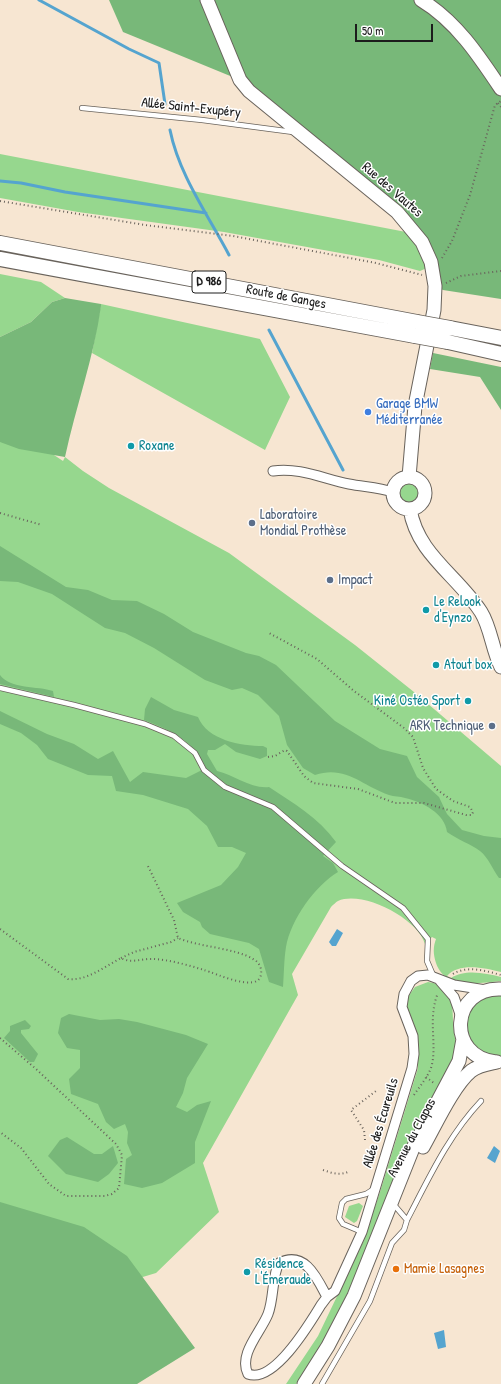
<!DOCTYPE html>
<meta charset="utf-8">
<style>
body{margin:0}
#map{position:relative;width:501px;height:1384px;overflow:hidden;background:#f7e6d2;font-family:"Patrick Hand",sans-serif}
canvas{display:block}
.scale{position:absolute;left:355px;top:24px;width:78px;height:18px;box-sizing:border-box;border:2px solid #1c1c1c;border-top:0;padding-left:5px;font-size:12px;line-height:14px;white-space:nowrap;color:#1c1c1c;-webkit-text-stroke:3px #fff;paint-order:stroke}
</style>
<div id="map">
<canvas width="501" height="1384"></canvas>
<div class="scale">50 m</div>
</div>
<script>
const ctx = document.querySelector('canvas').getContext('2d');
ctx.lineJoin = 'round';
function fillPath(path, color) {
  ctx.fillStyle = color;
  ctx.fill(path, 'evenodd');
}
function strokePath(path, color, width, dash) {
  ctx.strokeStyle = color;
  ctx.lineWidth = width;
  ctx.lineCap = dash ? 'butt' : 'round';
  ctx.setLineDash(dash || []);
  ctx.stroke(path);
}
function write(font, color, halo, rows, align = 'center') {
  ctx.font = font + ' "Patrick Hand",sans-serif';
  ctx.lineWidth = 3;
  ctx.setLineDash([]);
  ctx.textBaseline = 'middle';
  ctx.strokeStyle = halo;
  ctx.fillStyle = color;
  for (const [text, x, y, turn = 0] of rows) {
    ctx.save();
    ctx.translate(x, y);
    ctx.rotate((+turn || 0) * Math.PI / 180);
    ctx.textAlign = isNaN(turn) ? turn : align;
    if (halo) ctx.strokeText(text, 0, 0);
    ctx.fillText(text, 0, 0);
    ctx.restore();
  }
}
fillPath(new Path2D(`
 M0 154 406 232 418 246 427 268 420 271 379 260 224 232 78 212 0 198Z
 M0 274 41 282 65 298 52 302 31 322 0 337Z
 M101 304 260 339 290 397 265 450 92 353Z
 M0 419 63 461 65 457 83 471 109 488 229 553 355 645 414 692 501 766V972C485 968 459 962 447 976L451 978C465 969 485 973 501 977V981C479 983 445 990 436 963 433 954 433 947 436 939L432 937 425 944C418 919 363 890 338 901 336 902 333 905 331 907L292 974 298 995 203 1163 219 1212 156 1273 0 1320Z
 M398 493a11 11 0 1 1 22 0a11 11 0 1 1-22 0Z
 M428 982C458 986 451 1010 454 1032 455 1040 457 1046 457 1054L364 1264 325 1342 296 1384H286L318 1336 363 1242 380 1192 418 1068V1039L406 1008 407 998 415 987Z
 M501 994V1056L499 1057 486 1054 474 1047 467 1035V1015L479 999Z
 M359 1203 363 1206 357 1221 354 1223 345 1217 349 1206Z`), '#96d78e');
fillPath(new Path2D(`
 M109 0H501V299L443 290 435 286 422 242 240 80 123 32Z
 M65 298 101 304V306C94 357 76 406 65 457L19 449 0 442V337L31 322 52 302Z
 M433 353 501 367V410L480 377 430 369Z
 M0 546 66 587 88 590 112 600 137 601 164 614 193 632 246 653 259 656 276 665 335 721 380 749 407 756 417 777 439 797 447 814 462 830 484 836 501 838V878H499C493 870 488 857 480 851 471 844 458 840 447 832 445 813 422 802 405 798 400 796 394 797 389 795 362 786 346 765 315 775L303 768 287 745 279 716 258 695 242 688 232 690 205 680 154 648 125 633 105 628 52 594 18 582 0 581Z
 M0 675C10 689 38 686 53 691L54 697 0 684Z
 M151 697 174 710 198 717C207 740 241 746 263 746L267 748V756L260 759 236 752 225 744 215 750H208L207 754 217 771C234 775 251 789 269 787 293 803 319 818 336 842L323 856 333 863 338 872C315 886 291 919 286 947 284 959 284 974 283 987L269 982 259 949 249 943 210 934 202 927 200 922 183 912 177 903 221 885 238 867 246 853 232 847H218L207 826 188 809 143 795 116 791 112 776 88 775 48 759 37 745 21 733 0 724V711L47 734 74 744 98 759 113 751 130 782 143 772 186 778 206 768C192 739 172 731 144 720L145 709Z
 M69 1014 100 1020 119 1019 137 1022 186 1035 208 1044 187 1078 183 1093 176 1107 187 1112 197 1105 211 1101 195 1142V1163L162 1183 142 1188 124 1184 126 1159 132 1155 127 1143 128 1132 125 1124 114 1129 106 1122 98 1104 71 1094 69 1079 80 1068V1050L67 1048 58 1033 61 1018Z
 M25 1020 31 1026 29 1029 21 1030V1033L38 1054 34 1062H30L4 1038 10 1031V1026Z
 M67 1137 94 1154H102L113 1146 118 1163 109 1174 98 1182 66 1174 48 1156 60 1140Z
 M0 1202 84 1227 127 1256 195 1348 137 1384H0Z`), '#78b879');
fillPath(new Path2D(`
 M337 929 343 933 336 946H332L329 942Z
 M494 1146 500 1151 495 1163 487 1158Z
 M444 1330 446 1347 438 1349 434 1333Z`), '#55a4cf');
strokePath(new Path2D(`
 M39 0 129 49 159 63 165 104
 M170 130C179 175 208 215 229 255
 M0 181 21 183 65 192 206 213
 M269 330 343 470`), '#55a4cf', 3);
const lane = new Path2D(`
 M82 108 202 120 293 132
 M0 688 74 705 145 724 174 736 195 753 204 770 225 787 273 807 342 866 403 908 428 939 427 961 433 975
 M407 1220C429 1178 448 1136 481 1101
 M362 1232 343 1224 339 1218 342 1203 346 1199 366 1194 374 1189
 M322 1384 370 1301 392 1243 404 1230 407 1220 395 1206`);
const street = new Path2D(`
 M273 471C299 467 324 479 349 484 364 487 379 487 392 492
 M440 981 454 997 461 1017
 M327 1297C317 1278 305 1250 279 1263 272 1275 274 1299 268 1314 261 1332 238 1354 248 1374 274 1384 310 1323 321 1305L327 1297 335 1291 362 1232 412 1068 414 1054 413 1036 402 1007 404 994 411 981 418 976 428 975 454 985 486 990`);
const secondary = new Path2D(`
 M207 0 240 80 249 91 397 212 422 242 431 262 435 286 434 310 415 406 409 477
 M421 0C456 21 479 56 501 89
 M393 493a16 16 0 1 1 32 0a16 16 0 1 1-32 0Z
 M410 509C417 554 458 576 481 612 491 628 492 649 501 667
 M496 1062C446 1057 450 987 501 989
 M423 1147C435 1126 453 1086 471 1071 479 1065 488 1064 497 1062
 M304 1384 328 1346 354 1296 413 1148 459 1061 463 1039`);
const primary = new Path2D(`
 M0 243 417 322
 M0 259 415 336
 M450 328 501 338
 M448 342 501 354`);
strokePath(lane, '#69635c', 6);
strokePath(street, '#69635c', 11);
strokePath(secondary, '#69635c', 15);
strokePath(primary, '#69635c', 16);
strokePath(new Path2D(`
 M498 103 501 107
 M0 201 145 225 233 236 376 263 422 275
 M442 258 452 241 470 195 495 105 501 101
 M446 283 461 276 501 271
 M0 513 42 525
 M268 757 275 756 285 750 287 751 304 776 313 783 358 789 395 803H424L466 815H472L473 812 470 807 453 801 436 789 423 768 413 737 404 728 354 691 317 659 269 633
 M0 929 68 979C87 981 104 967 121 958 131 964 143 958 154 959 170 960 188 965 204 970 215 973 259 994 261 974 262 968 259 962 253 959 235 948 199 947 178 938L174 920 147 864
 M121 958 134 952 171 942 178 938
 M453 974C467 965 486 971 501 975
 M0 1038 36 1069 116 1144 122 1155 119 1188 112 1194 105 1196H66L49 1184 21 1148 0 1132
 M426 1077 435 1084
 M414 1095C420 1086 427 1078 431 1068 438 1046 427 1019 438 993
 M365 1140 364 1130 351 1110 376 1091
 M323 1170C332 1173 340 1176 350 1171`), '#69635c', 2, [1, 3]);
strokePath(lane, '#fff', 4.5);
strokePath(street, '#fff', 9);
strokePath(secondary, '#fff', 13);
strokePath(primary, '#fff', 14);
const primaryBridge = new Path2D(`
 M417 322 450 328
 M415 336 448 342`);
strokePath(primaryBridge, '#69635c', 16, []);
strokePath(primaryBridge, '#fff', 14);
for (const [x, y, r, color] of [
 [368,412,4,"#3f7fe0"],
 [131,446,4,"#0f9aa8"],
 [252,523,4,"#5c6f8a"],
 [330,580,4,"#5c6f8a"],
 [426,610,4,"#0f9aa8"],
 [436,665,4,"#0f9aa8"],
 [468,701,4,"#0f9aa8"],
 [492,726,4,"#5c6f8a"],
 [396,1269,4,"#e8710a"],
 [247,1272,4,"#0f9aa8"]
]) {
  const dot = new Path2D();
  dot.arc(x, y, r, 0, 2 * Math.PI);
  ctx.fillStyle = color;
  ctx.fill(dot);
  strokePath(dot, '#fff', 1.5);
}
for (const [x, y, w] of [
 [209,282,34]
]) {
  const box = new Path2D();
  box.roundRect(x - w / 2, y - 11, w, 22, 3);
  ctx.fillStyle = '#fff';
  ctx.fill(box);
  strokePath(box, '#1c1c1c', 1);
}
write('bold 13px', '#1c1c1c', null, [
 ["D 986",209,282]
]);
write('14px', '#1c1c1c', '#fff', [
 ["Allée Saint-Exupéry",191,108,6],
 ["Rue des Vautes",392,190,41],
 ["Route de Ganges",286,297,11],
 ["Allée des Écureuils",381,1123,-73],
 ["Avenue du Clapas",412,1138,-62]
]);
write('14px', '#366cbe', '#fff', [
 ["Garage BMW",376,404],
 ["Méditerranée",376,420]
], 'left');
write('14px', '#0d838f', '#fff', [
 ["Roxane",139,446],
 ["Le Relook",434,602],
 ["d'Eynzo",434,618],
 ["Atout box",444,665],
 ["Kiné Ostéo Sport",460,701,"right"],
 ["Résidence",255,1264],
 ["L'Émeraude",255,1280]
], 'left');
write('14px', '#4e5e75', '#fff', [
 ["Laboratoire",260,515],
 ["Mondial Prothèse",260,531],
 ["Impact",338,580],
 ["ARK Technique",484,726,"right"]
], 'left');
write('14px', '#c56008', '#fff', [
 ["Mamie Lasagnes",404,1269]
], 'left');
</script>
